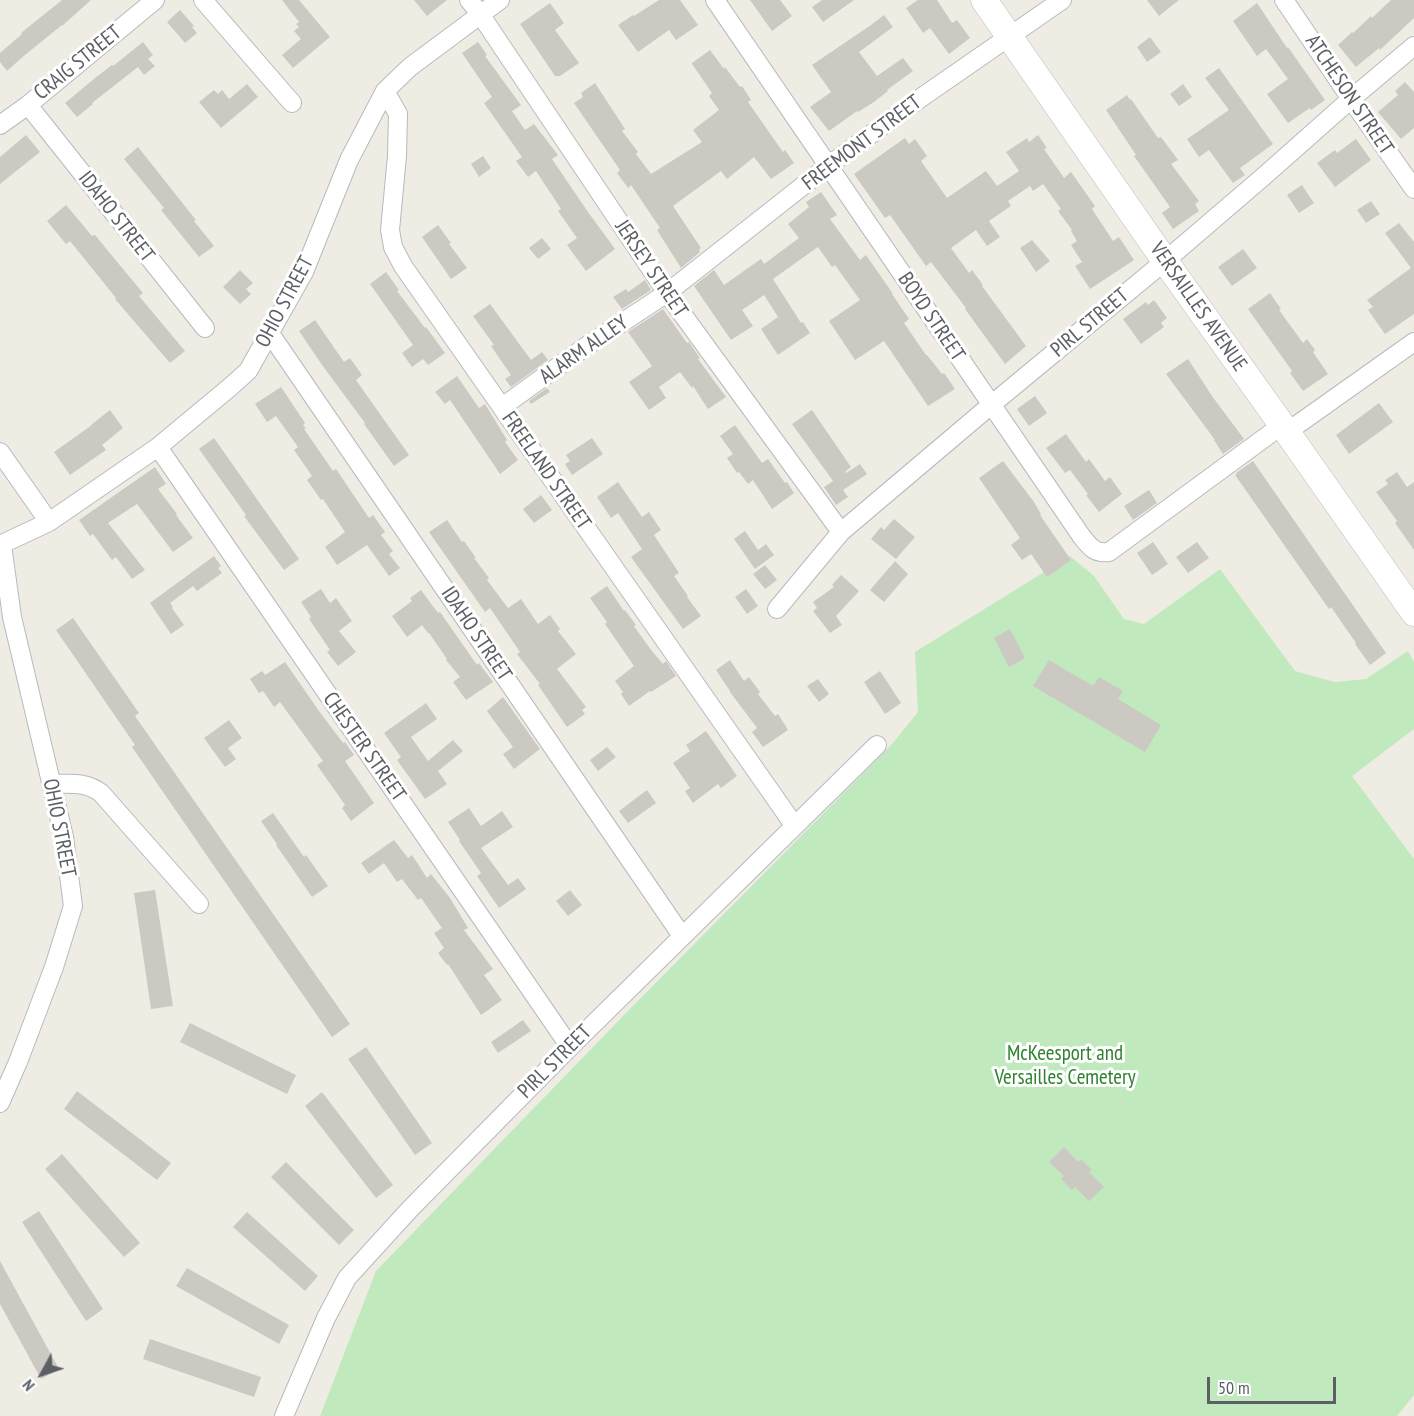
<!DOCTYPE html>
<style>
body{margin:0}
#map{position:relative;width:1414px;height:1416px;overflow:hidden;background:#efece4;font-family:"PT Sans Narrow",sans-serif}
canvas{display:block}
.north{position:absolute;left:12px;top:1344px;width:60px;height:60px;-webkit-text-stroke:4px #fff;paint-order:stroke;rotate:230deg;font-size:16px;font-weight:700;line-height:24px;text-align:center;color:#5c6065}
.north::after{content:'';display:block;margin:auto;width:21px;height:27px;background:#5c6065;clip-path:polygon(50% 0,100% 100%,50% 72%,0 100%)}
.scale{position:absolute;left:1207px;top:1377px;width:129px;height:27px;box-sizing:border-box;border:3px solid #5c6065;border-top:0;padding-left:8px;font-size:18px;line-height:21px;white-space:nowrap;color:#5c6065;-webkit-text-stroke:4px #fff;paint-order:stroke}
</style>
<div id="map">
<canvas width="1414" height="1416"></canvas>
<div class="north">N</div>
<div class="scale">50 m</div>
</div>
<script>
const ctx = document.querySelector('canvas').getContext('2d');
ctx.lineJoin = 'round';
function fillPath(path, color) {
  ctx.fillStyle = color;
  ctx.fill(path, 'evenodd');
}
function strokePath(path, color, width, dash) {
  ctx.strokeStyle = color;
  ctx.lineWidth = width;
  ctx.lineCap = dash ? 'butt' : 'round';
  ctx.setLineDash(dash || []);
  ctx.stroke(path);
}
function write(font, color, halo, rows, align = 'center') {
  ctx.font = font + ' "PT Sans Narrow",sans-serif';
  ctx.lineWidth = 6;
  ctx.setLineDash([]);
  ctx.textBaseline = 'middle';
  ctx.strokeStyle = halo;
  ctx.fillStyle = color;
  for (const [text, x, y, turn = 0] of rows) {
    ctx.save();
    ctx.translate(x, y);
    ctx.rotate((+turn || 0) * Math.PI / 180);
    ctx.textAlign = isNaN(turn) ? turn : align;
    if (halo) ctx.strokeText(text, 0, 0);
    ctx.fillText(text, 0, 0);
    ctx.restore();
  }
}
fillPath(new Path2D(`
 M1070 556 1094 576 1124 619 1144 624 1220 569 1295 671 1335 682 1366 679 1408 651 1414 662V729L1352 776 1414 859V1395L1397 1416H320L376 1271 627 1012 893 743 918 712 915 652Z`), '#c0e9be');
fillPath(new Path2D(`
 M62 0H91L62 26V25L25 55 7 71 0 62V53L22 34 21 33Z
 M282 0H299L330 37 293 68 282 55 301 39 294 31 299 27 296 24 299 22Z
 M414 0H447L427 16Z
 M659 0H680L698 25 676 40 669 30 638 52 618 25 633 15 634 16Z
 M750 0H780L792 16 772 31Z
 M822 0H854L823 22 812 7Z
 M918 0H937L952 23 957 20 970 38 949 54 930 28 923 33 906 8Z
 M1147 0H1179L1159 16Z
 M1391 0H1414V18L1380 50 1379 48 1356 67 1338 45 1352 32 1353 33 1371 16 1372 18Z
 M550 3 564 23 555 30 579 63 560 76H555L520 24Z
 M1257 3 1287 48 1288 47 1325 100 1311 110 1310 108 1288 123 1267 94 1288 79 1266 49 1257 56 1233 21Z
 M180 10 194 26 192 27 197 33 185 43 167 22Z
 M884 15 893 27 859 52 877 76 903 58 913 71 887 90 888 91 874 102 858 112 857 111 829 131 810 107 831 92 812 65 871 25Z
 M1150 37 1161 52 1147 62 1137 47Z
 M143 42 153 55 148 59 155 66 144 75 138 67 92 103 93 104 77 117 65 103 95 78 112 65 113 66Z
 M478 42 487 55 485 56 521 105 512 111 525 130 534 124 558 155 552 159 588 212 615 249 586 271 567 245 577 238 558 211 561 209 536 171 528 177 516 161 522 157 484 103 492 97 462 53Z
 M710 50 724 69 725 67 740 87 742 86 751 100 748 102 783 152 785 150 794 163 771 179 754 157 727 179 721 171 673 206 701 248 699 250 700 252 681 268 657 230 660 228 631 185 628 188 617 173 620 170 574 103 583 97 581 93 595 83 625 129 622 131 638 152 636 154 651 174 702 142 693 130 719 110 709 96 712 93 692 64V63Z
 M1219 68 1273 144 1240 168 1245 175 1233 183 1209 150 1199 157 1187 139 1229 110 1205 78Z
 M1405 82 1414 92V128L1401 139 1378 112 1398 95 1395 91Z
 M247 84 258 97 221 128 199 102 214 90 218 94 222 90 229 99Z
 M1183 84 1192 97 1179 106 1170 94Z
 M1127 95 1130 100 1131 99 1158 138 1161 137 1178 160 1171 164 1199 201 1195 204 1199 211 1173 229 1162 213 1170 207 1134 156 1136 155 1106 110Z
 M26 135 40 152 0 184V157Z
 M1038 135 1047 148 1044 149 1064 178 1071 172 1095 206 1092 209 1113 241 1119 237 1134 260 1090 289 1075 266 1082 262 1071 245 1077 241 1071 231 1072 230 1058 211 1061 209 1043 184 1033 191 1030 186 1008 201 1011 206 989 221 1000 237 987 246 976 230 951 248 969 273 972 270 983 285 982 286 1026 346 1005 364 965 309 966 308 931 262 926 266 890 215 885 218 854 174 905 138 909 144 915 139 927 156 921 161 947 198 986 171 997 186 1019 171 1006 152 1027 138 1029 142Z
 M1356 139 1371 160 1335 187 1317 163 1335 150 1337 153Z
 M138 147 196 220 194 221 214 246 199 257 161 210 164 208 124 159Z
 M483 156 491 168 479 177 471 164Z
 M1302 185 1314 203 1299 213 1287 195Z
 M821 192 837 215 830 219 860 260 866 255 893 294H892L909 319 904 323 926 355H927L942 374 944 373 955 389 928 406 884 341 855 360 829 321 860 300 835 265 832 267 818 247 773 279 801 323 803 322 810 333 778 355 761 329 778 317 764 295 742 310 753 326 731 340 694 286 714 270 724 285 761 259 764 264 799 238 788 224 809 207 806 202Z
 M1371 201 1380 214 1366 223 1357 210Z
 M66 205 92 236 95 235 123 269 143 293 139 296 185 351 170 363 115 299 116 298 70 241 66 244 47 221Z
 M1399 223 1414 242V314L1385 334 1368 310 1373 307 1367 300 1411 268 1385 233Z
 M438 225 451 243 449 244 467 268 451 279 422 237Z
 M542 238 551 249 538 259 529 248Z
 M1032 240 1050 261 1036 272 1020 248Z
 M1243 249 1257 268 1232 286 1218 267Z
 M240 270 253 283 246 289 251 294 240 304 223 287Z
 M386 272 399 290 397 291 425 328 426 327 445 353 428 365 423 359 412 367 402 353 413 345 370 284Z
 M645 280 651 290 622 309 613 297 626 289 628 292Z
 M1270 293 1281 309 1279 310 1303 343 1307 339 1315 350 1313 352 1328 374 1303 391 1290 373 1292 371 1248 309Z
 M1154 300 1167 318 1161 323 1164 327 1141 344 1123 319 1146 302 1148 305Z
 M490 304 531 360 542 352 548 360 511 387 505 379 511 375 491 346 494 345 473 316Z
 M663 309 687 343 689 342 700 358 698 359 726 397 708 409 693 386 692 388 680 372 659 387 666 398 649 410 629 382 652 366 628 332Z
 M315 320 344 362 350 358 362 375 356 380 409 455 394 466 364 424 365 423 322 365 299 331Z
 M1188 359 1212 396 1244 439 1223 454 1214 440H1215L1166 374Z
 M457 376 479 408 485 404 507 440 505 442 518 460 500 474 450 400 445 404 435 392Z
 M281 387 305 423 303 425 306 428 304 429 333 471 336 469 369 518 373 515 385 532 381 535 393 551 389 554 400 568 389 576 367 545 337 565 325 547 345 532 323 499 321 500 307 480 312 476 294 450 298 447 276 416 267 422 255 404Z
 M547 388 550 392 531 404 529 401Z
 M1035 396 1047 413 1029 426 1017 409Z
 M1379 403 1393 422 1349 454 1336 435Z
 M110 410 123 428 102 445 106 450 70 475 54 452 92 425H91Z
 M812 410 851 467 845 472 846 473 860 464 867 474 843 490 848 497 836 505 824 487 833 481 792 424Z
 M735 425 762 463 768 459 785 483 787 482 794 493 772 509 753 480 748 484 739 472 737 473 727 458 733 454 720 436Z
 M1066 434 1086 462 1089 459 1105 481 1110 477 1122 494 1099 512 1086 495 1088 494 1070 470 1065 473 1046 448Z
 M214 438 299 559 284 570 244 516 246 515 199 449Z
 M592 438 603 454 572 475 565 464 570 461 566 455Z
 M1003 461 1034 502 1041 514 1040 515 1071 560 1047 577 1031 554 1022 560 1011 545 1020 538 979 478Z
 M1253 461 1386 653 1370 665 1355 644 1356 643 1331 607 1329 609 1235 475 1237 474 1236 473Z
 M155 467 166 484 158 489 177 514 176 515 193 538 173 552 137 504 108 523 145 570 132 579 116 557 112 560 93 534 90 536 79 520Z
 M1397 472 1407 487 1414 482V550L1395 523 1397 521 1376 492 1388 484 1385 480Z
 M618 482 642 517 649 512 661 530 654 535 679 573 674 576 688 596 687 597 701 616 683 629 631 557 642 549 618 513 611 518 597 497Z
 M1149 490 1157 503 1133 520 1124 506Z
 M541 495 552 510 534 523 523 509Z
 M894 519 915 537 896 559 871 539 881 527 884 530Z
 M447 520 462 542 464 541 476 558H474L489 578 487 580 508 608 521 599 538 624 550 615 560 629 558 631 576 654 557 669 586 707 582 710 585 714 567 727 538 685 540 684 517 654 520 652 490 608 485 612 429 532Z
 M745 531 758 550 766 544 774 555 755 569 734 539Z
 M1153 542 1168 564 1152 575 1137 553Z
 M1197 542 1209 558 1188 573 1176 557Z
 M214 556 221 566 218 568 222 573 197 591 193 586 170 603 173 607 172 608 184 625 171 634 150 603Z
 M895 561 908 574 884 602 870 590Z
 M765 565 777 580 765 589 753 574Z
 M841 575 859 591 836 616 842 625 830 633 813 611 817 608 813 602 834 587 832 585Z
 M607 586 624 611 625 610 636 625 634 626 651 650 663 664 666 661 676 676 651 692 650 691 629 706 621 694 623 692 615 681 634 666 605 624 607 622 590 598Z
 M321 589 330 603 336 598 352 621 339 631 356 652 338 666 327 652 330 650 309 619 311 617 301 602Z
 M746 589 758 606 747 614 735 597Z
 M421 590 438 613 440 612 477 665 479 663 493 682 466 700 453 682 460 677 446 660 447 659 429 633H428L422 625 407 637 392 616 412 601 410 598Z
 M73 618 139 713 135 716 350 1024 332 1037 132 747 135 745 56 630Z
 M1010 629 1025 658 1009 667 994 638Z
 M730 660 744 681 749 677 760 692 758 694 775 716 778 714 788 730 763 747 752 732 757 728 730 692V691L716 670Z
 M1049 660 1093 686 1099 677 1123 691 1118 699 1161 725 1145 752 1033 686Z
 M285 662 319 711 343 743 345 742 354 755 345 761 374 803 351 821 342 808 345 805 317 765 323 761 280 702 274 707 263 691 259 693 250 679 262 671 265 675Z
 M880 671 901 703 885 714 864 682Z
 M818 679 829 694 819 702 807 686Z
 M503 697 540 749 514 769 503 754 513 747 487 711Z
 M426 703 437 719 411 737 428 761 453 740 463 751 438 771 447 784 425 799 397 760 401 757 384 733Z
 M229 720 242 738 228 748 236 759 225 767 204 738Z
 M706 731 737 776 721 788 718 784 693 803 685 791 690 788 673 763 690 751 686 745Z
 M607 747 616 757 598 771 590 760Z
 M647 790 656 803 628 823 619 811Z
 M469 808 481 826 502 811 513 827 481 848 508 885 518 878 526 889 499 908 477 876 481 873 459 841 460 840 448 822Z
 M273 813 304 857 306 855 328 886 312 897 276 845 277 844 261 821Z
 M394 840 408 858 412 855 427 878 431 874 450 898 468 928 464 930 493 969 484 975 502 1000 481 1015 448 964 447 965 438 953 444 948 434 933 442 928 421 898 418 900 402 879 397 882 384 863 369 874 361 863Z
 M155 890 173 1006 151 1009 134 893Z
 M570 890 582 905 568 916 556 901Z
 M523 1020 531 1031 498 1053 491 1042Z
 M190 1023 296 1075 287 1094 180 1042Z
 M366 1047 432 1143 415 1155 348 1059Z
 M77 1091 171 1163 157 1180 64 1109Z
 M322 1092 393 1185 376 1198 305 1106Z
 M1064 1147 1078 1162 1081 1159 1092 1170 1089 1172 1104 1187 1089 1201 1075 1187 1072 1190 1061 1179 1064 1176 1049 1162Z
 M62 1154 140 1243 124 1257 45 1169Z
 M286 1162 354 1230 339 1245 271 1177Z
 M39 1211 103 1309 86 1321 22 1222Z
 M247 1212 318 1276 305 1291 233 1227Z
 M0 1261 59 1369 41 1379 0 1304Z
 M187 1268 289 1325 279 1344 176 1286Z
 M150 1339 261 1377 254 1397 143 1359Z`), '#ccc9c3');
const street = new Path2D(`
 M203 0 292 103
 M469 0 480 14 667 293 841 532
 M715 0 1082 537C1090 547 1095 554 1109 552L1282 425
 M1284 0 1351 99 1414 189
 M385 91 398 114 397 156 390 230 393 247 403 266 794 825
 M28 105 205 328
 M0 125 28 105 155 0
 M269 332 682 936
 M502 407 585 347 667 293 828 166 912 104 1062 0
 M1287 432 1414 342
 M158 447 570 1047
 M0 452 49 522
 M0 545 49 522 158 447 229 388 248 371 304 272 349 160 385 91 410 67 500 0
 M777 609 841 532 991 405 1165 261 1263 177 1351 99 1414 46
 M51 784C69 784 86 781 101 793L199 904
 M0 1103 18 1062 54 967 73 906 64 837 12 617 2 545
 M284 1416 326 1318 347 1278 410 1209 570 1047 877 745`);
const secondary = new Path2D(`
 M984 0 1165 261 1287 432 1414 613`);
strokePath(street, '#b6babf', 20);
strokePath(secondary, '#b7bbc1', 27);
strokePath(street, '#fff', 18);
strokePath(secondary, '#fff', 26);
write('21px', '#5c6065', '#fff', [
 ["CRAIG STREET",78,63,-39],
 ["ATCHESON STREET",1349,95,56],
 ["FREEMONT STREET",862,143,-37],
 ["IDAHO STREET",116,217,52],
 ["JERSEY STREET",651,269,56],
 ["OHIO STREET",285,302,-62],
 ["VERSAILLES AVENUE",1198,307,55],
 ["BOYD STREET",931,317,56],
 ["PIRL STREET",1090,323,-40],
 ["ALARM ALLEY",584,350,-35],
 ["FREELAND STREET",546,471,55],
 ["IDAHO STREET",476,634,56],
 ["CHESTER STREET",364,747,55],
 ["OHIO STREET",59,828,79],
 ["PIRL STREET",555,1062,-45]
]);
write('21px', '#2e822f', '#fff', [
 ["McKeesport and",1065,1054],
 ["Versailles Cemetery",1065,1078]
]);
</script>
